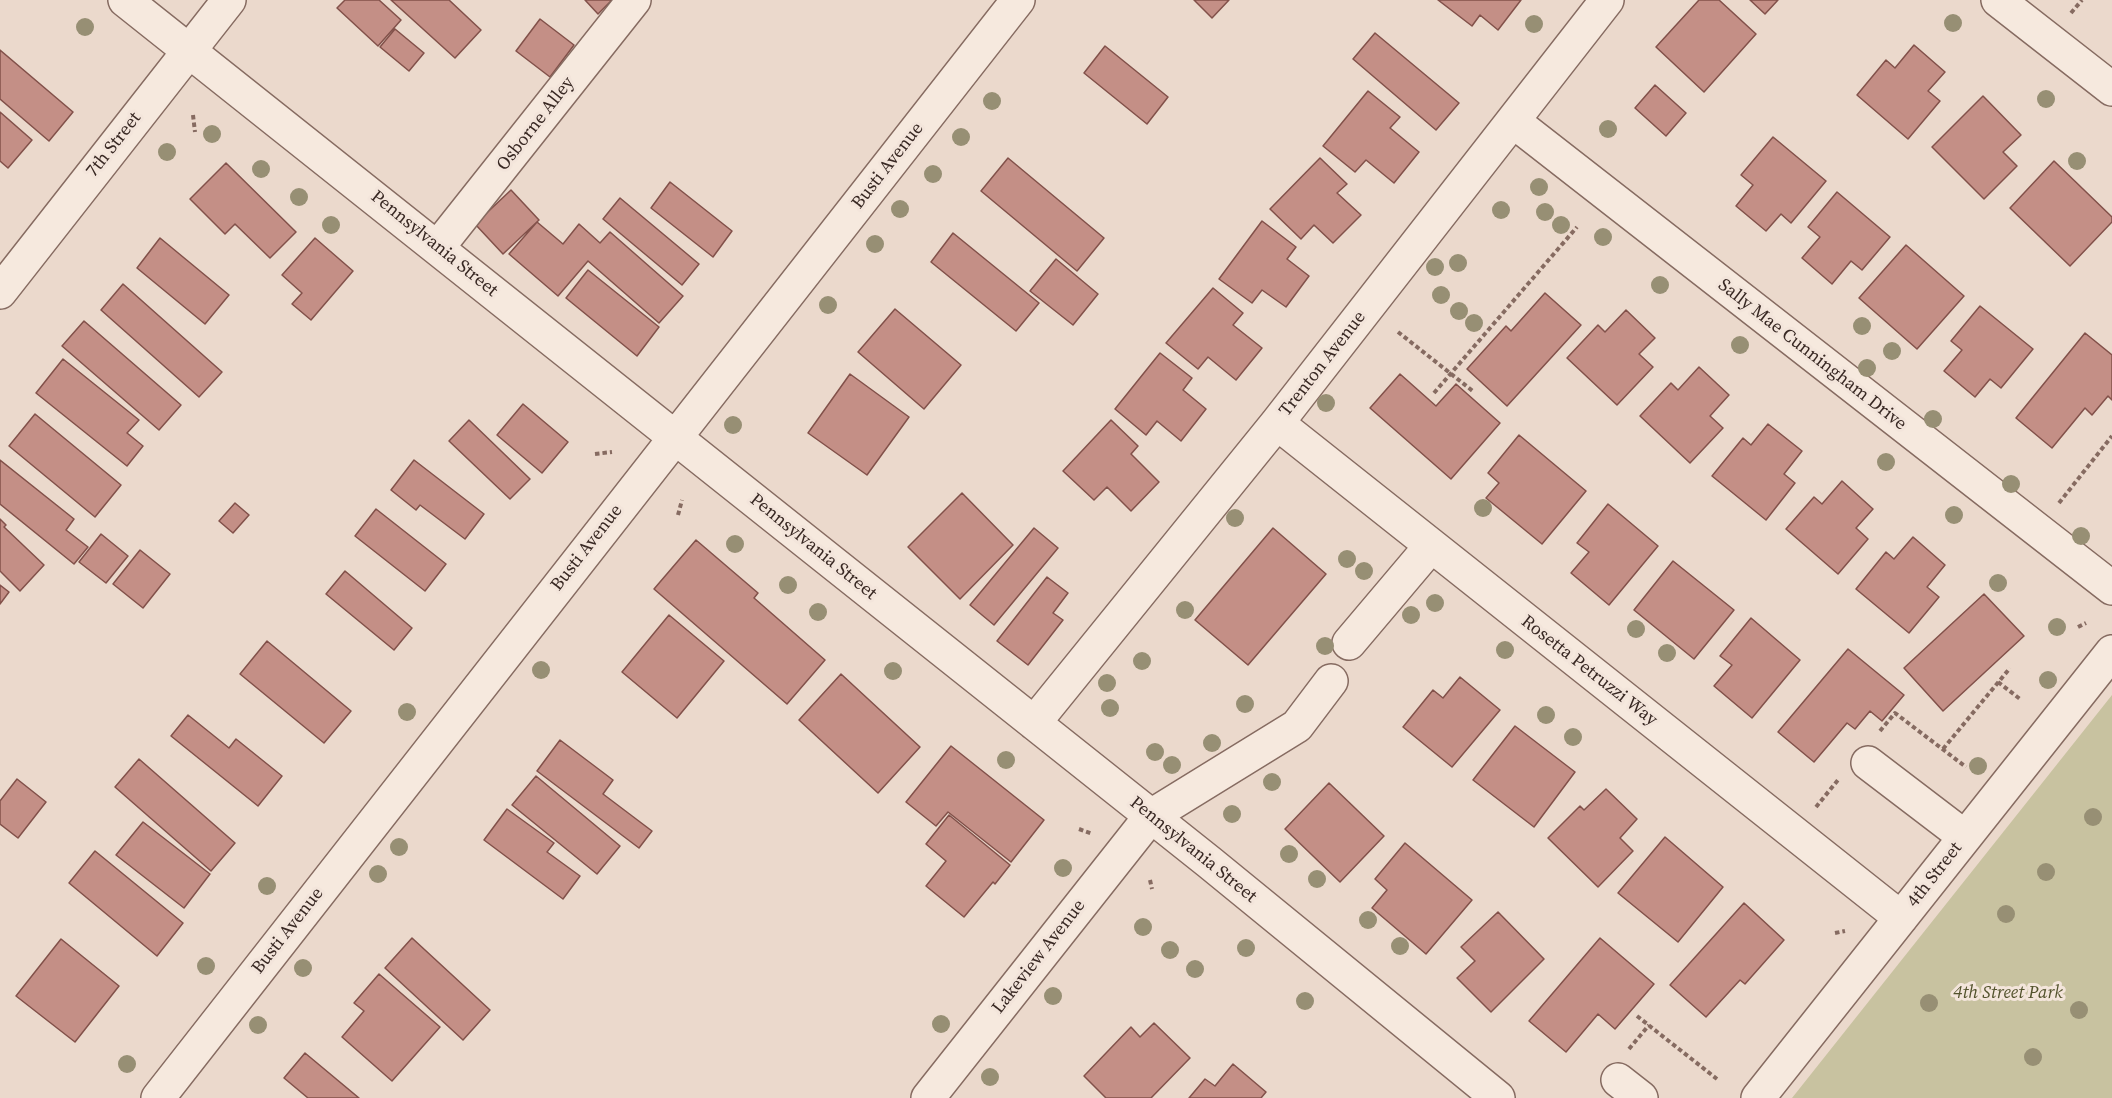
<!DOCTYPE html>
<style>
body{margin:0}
canvas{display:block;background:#ebd9cc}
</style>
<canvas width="2112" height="1098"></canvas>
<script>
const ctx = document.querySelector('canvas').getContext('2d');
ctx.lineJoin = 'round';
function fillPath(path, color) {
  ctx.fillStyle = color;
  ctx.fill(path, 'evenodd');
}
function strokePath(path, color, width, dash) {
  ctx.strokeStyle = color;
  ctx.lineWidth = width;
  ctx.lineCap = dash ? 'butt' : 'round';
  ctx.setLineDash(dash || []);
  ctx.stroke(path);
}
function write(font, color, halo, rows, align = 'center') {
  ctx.font = font + ' "Source Serif 4",serif';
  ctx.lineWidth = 6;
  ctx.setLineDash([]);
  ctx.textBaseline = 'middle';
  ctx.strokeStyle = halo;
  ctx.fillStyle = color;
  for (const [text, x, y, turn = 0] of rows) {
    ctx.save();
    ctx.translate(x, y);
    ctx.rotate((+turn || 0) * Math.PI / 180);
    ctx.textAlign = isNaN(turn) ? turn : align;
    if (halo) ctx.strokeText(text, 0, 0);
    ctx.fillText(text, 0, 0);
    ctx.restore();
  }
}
fillPath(new Path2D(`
 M2112 695V1098H1792Z`), '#c8c2a0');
const building = new Path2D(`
 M345 0H379L401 20 378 46 337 8Z
 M391 0H449L481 30 455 58Z
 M585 0H612L598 14Z
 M1194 0H1229L1212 18Z
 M1438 0H1521L1498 30 1480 15 1472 26Z
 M1699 0H1719L1756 34 1704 92 1656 47Z
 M1750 0H1778L1765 14Z
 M540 19 574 45 550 77 516 51Z
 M395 29 424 53 409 71 380 47Z
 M1375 33 1459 103 1436 130 1353 59Z
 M1914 45 1945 72 1928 91 1940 101 1908 139 1857 95 1886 60 1895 68Z
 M1105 46 1168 97 1147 124 1084 73Z
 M0 50 73 112 49 141 0 99Z
 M1655 85 1686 113 1666 136 1635 108Z
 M1368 91 1400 117 1390 128 1419 152 1394 183 1366 160 1355 172 1323 146Z
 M1983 96 2021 135 2003 152 2017 166 1984 199 1932 147Z
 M0 112 32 140 8 168 0 161Z
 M1773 137 1826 181 1791 223 1781 214 1766 231 1736 206 1753 185 1741 175Z
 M1008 158 1104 238 1077 271 981 191Z
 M1320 158 1347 184 1337 193 1361 215 1333 243 1314 225 1301 239 1270 209Z
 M2054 161 2112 217V222L2070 266 2010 208Z
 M226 163 296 232 270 258 235 224 225 234 190 199Z
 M670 182 732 231 713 257 651 208Z
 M511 190 539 220 503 254 475 224Z
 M1837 192 1890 237 1862 270 1851 261 1832 284 1802 258 1820 237 1808 227Z
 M620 198 699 264 682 285 603 219Z
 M1262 221 1296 247 1287 259 1309 276 1286 307 1262 290 1252 303 1219 279Z
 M537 222 563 244 579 224 600 243 610 232 683 296 659 323 588 261 558 296 509 254Z
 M953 233 1039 303 1016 331 931 262Z
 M160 238 229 295 205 324 137 268Z
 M315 238 353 271 311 320 292 304 302 293 282 275Z
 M1906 245 1964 296 1917 349 1859 298Z
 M1056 259 1098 294 1073 325 1030 291Z
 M588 270 659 327 637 356 566 298Z
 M123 284 222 372 199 397 101 310Z
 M1213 288 1243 313 1233 325 1262 348 1236 380 1208 357 1198 369 1166 343Z
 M1545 293 1581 325 1507 406 1467 369 1506 326 1511 331Z
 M1980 306 2033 349 2001 388 1990 379 1975 397 1944 371 1962 350 1951 341Z
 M895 309 961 365 924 409 858 352Z
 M1626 310 1655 338 1639 354 1653 367 1617 405 1567 358 1598 325 1605 332Z
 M84 321 181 405 159 430 62 346Z
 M2085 333 2112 355V400L2108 396 2092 415 2085 408 2052 448 2016 418Z
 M1160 353 1192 378 1183 390 1206 409 1181 441 1157 421 1146 435 1115 409Z
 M63 359 139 420 127 433 143 446 127 466 36 393Z
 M1699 367 1729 395 1710 416 1723 428 1690 463 1640 416 1671 383 1678 390Z
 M850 374 909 417 867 475 808 433Z
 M1400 374 1436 406 1456 384 1500 423 1451 479 1370 408Z
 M523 404 568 442 542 473 497 435Z
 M35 414 121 485 95 517 9 446Z
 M469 420 530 479 510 499 449 441Z
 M1111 420 1138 446 1131 454 1159 482 1131 511 1107 487 1094 500 1063 471Z
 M1768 424 1802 451 1784 474 1795 483 1766 520 1712 476 1743 438 1751 445Z
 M1519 435 1586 491 1542 544 1486 498 1499 483 1488 473Z
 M0 460 74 519 66 530 88 547 74 564 0 504Z
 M414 460 484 514 465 539 420 505 416 510 391 490Z
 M1842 481 1873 509 1856 528 1868 539 1838 574 1786 529 1814 497 1822 504Z
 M962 493 1013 545 960 599 908 547Z
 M235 503 249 515 233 533 219 521Z
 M1608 504 1658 546 1609 605 1571 573 1589 552 1577 543Z
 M376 509 446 564 425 591 355 536Z
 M0 519 6 525 4 527 44 565 20 591 0 571Z
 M1034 528 1058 548 994 625 970 605Z
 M1273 528 1326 574 1248 665 1195 620Z
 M101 534 128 556 106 583 79 562Z
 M1913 537 1945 565 1927 587 1939 597 1909 633 1856 589 1886 552 1894 559Z
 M696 540 758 593 754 598 825 660 787 704 654 589Z
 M140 550 170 574 143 608 113 584Z
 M1673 561 1734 610 1694 659 1634 610Z
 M345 571 412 628 394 650 326 594Z
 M1047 577 1068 593 1053 613 1063 620 1028 665 997 641Z
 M0 585 9 592 0 604Z
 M1984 594 2024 636 1943 711 1904 668Z
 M669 615 724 661 677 718 622 672Z
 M1751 618 1800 660 1752 718 1714 686 1732 665 1720 656Z
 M267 641 351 711 324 743 240 674Z
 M1848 649 1904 695 1882 721 1870 711 1855 729 1847 723 1814 762 1778 732Z
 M841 674 920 747 878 793 799 720Z
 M1460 677 1500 710 1452 767 1403 727 1433 690 1443 698Z
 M188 715 229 748 236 739 282 776 258 806 171 736Z
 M1515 726 1575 772 1534 827 1473 780Z
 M560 740 613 780 603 794 652 831 639 848 537 771Z
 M951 746 1044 820 1011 862 948 812 936 826 906 802Z
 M139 759 235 843 211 871 115 787Z
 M536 776 620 846 597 874 512 805Z
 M17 779 46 802 18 838 0 824V801Z
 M1329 783 1384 836 1340 882 1285 829Z
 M1606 789 1637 819 1620 838 1633 851 1598 887 1548 838 1580 806 1584 810Z
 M507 809 554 843 547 852 580 876 563 899 484 840Z
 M949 815 1010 865 995 884 993 882 964 917 926 886 946 861 926 844Z
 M143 822 210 874 184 908 116 855Z
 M1665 837 1723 887 1678 942 1618 893Z
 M1405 843 1472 900 1426 954 1372 908 1387 890 1375 879Z
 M95 851 183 923 157 956 69 883Z
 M1744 903 1784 940 1745 984 1740 980 1706 1017 1670 985Z
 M1498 912 1544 959 1491 1012 1457 978 1475 961 1461 947Z
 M412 938 490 1010 463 1040 385 968Z
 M1600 938 1654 984 1615 1029 1598 1014 1566 1052 1529 1021Z
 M61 939 119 986 75 1042 16 996Z
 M379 974 440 1027 392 1081 342 1037 364 1011 354 1003Z
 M1154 1023 1190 1058 1151 1098H1106L1084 1076 1131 1027 1140 1037Z
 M305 1053 359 1098H308L284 1078Z
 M1233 1064 1266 1092 1261 1098H1189L1205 1079 1215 1086Z`);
fillPath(building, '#c48f86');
strokePath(building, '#82514a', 1.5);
const minor = new Path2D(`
 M125 0 1209 862 1498 1098
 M1998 0 2112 89
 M1513 121 2112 588
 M438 247 634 0
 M0 292 229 0
 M1277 423 1901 918
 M1349 643 1431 546
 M1034 723 1277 423 1607 0
 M1868 763 1965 837
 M1618 1080 1641 1098
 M158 1098 1018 0
 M928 1098 1151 816 1297 726 1331 681
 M1758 1098 2112 652`);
strokePath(minor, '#866b61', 36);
strokePath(new Path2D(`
 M2071 13 2082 0
 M193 115 195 132
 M1398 332 1474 392
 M1434 393 1577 227
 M595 454 612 452
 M2059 503 2112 436
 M678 515 682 500
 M2078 627 2086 623
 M1998 682 2020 699
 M1880 731 1895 713 1966 767
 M1943 749 2010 668
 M1816 807 1838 780
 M1079 829 1093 834
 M1150 880 1152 889
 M1835 933 1845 931
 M1637 1016 1717 1079
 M1629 1049 1649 1025`), '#866b61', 4, [4.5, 3]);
strokePath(minor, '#f6e9de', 33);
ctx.fillStyle = '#978f74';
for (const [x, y] of [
 [1953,23],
 [1534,24],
 [85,27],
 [2046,99],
 [992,101],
 [1608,129],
 [212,134],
 [961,137],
 [167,152],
 [2077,161],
 [261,169],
 [933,174],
 [1539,187],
 [299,197],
 [900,209],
 [1501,210],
 [1545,212],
 [331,225],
 [1561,225],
 [1603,237],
 [875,244],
 [1458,263],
 [1435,267],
 [1660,285],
 [1441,295],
 [828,305],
 [1459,311],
 [1474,323],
 [1862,326],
 [1740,345],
 [1892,351],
 [1867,368],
 [1326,403],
 [1933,419],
 [733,425],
 [1886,462],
 [2011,484],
 [1483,508],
 [1954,515],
 [1235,518],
 [2081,536],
 [735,544],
 [1347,559],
 [1364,571],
 [1998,583],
 [788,585],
 [1435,603],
 [1185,610],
 [818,612],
 [1411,615],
 [2057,627],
 [1636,629],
 [1325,646],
 [1505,650],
 [1667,653],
 [1142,661],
 [541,670],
 [893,671],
 [2048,680],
 [1107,683],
 [1245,704],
 [1110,708],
 [407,712],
 [1546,715],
 [1573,737],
 [1212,743],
 [1155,752],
 [1006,760],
 [1172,765],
 [1978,766],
 [1272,782],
 [1232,814],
 [2093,817],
 [399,847],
 [1289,854],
 [1063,868],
 [2046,872],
 [378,874],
 [1317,879],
 [267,886],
 [2006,914],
 [1368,920],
 [1143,927],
 [1400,946],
 [1246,948],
 [1170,950],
 [206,966],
 [303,968],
 [1195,969],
 [1053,996],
 [1305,1001],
 [1929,1003],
 [2079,1010],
 [941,1024],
 [258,1025],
 [2033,1057],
 [127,1064],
 [990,1077]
]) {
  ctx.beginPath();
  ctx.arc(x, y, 9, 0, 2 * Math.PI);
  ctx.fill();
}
write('18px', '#382823', '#f3e5db', [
 ["Osborne Alley",536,124,-52],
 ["7th Street",114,145,-52],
 ["Busti Avenue",888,166,-52],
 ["Pennsylvania Street",434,244,39],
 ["Sally Mae Cunningham Drive",1812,355,38],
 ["Trenton Avenue",1323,364,-52],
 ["Pennsylvania Street",813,547,39],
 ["Busti Avenue",587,548,-52],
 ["Rosetta Petruzzi Way",1589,671,38],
 ["Pennsylvania Street",1193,850,39],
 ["4th Street",1935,875,-52],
 ["Busti Avenue",288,931,-52],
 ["Lakeview Avenue",1039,957,-52]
]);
write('italic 18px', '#52522c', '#f3e5db', [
 ["4th Street Park",2008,993]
]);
</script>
